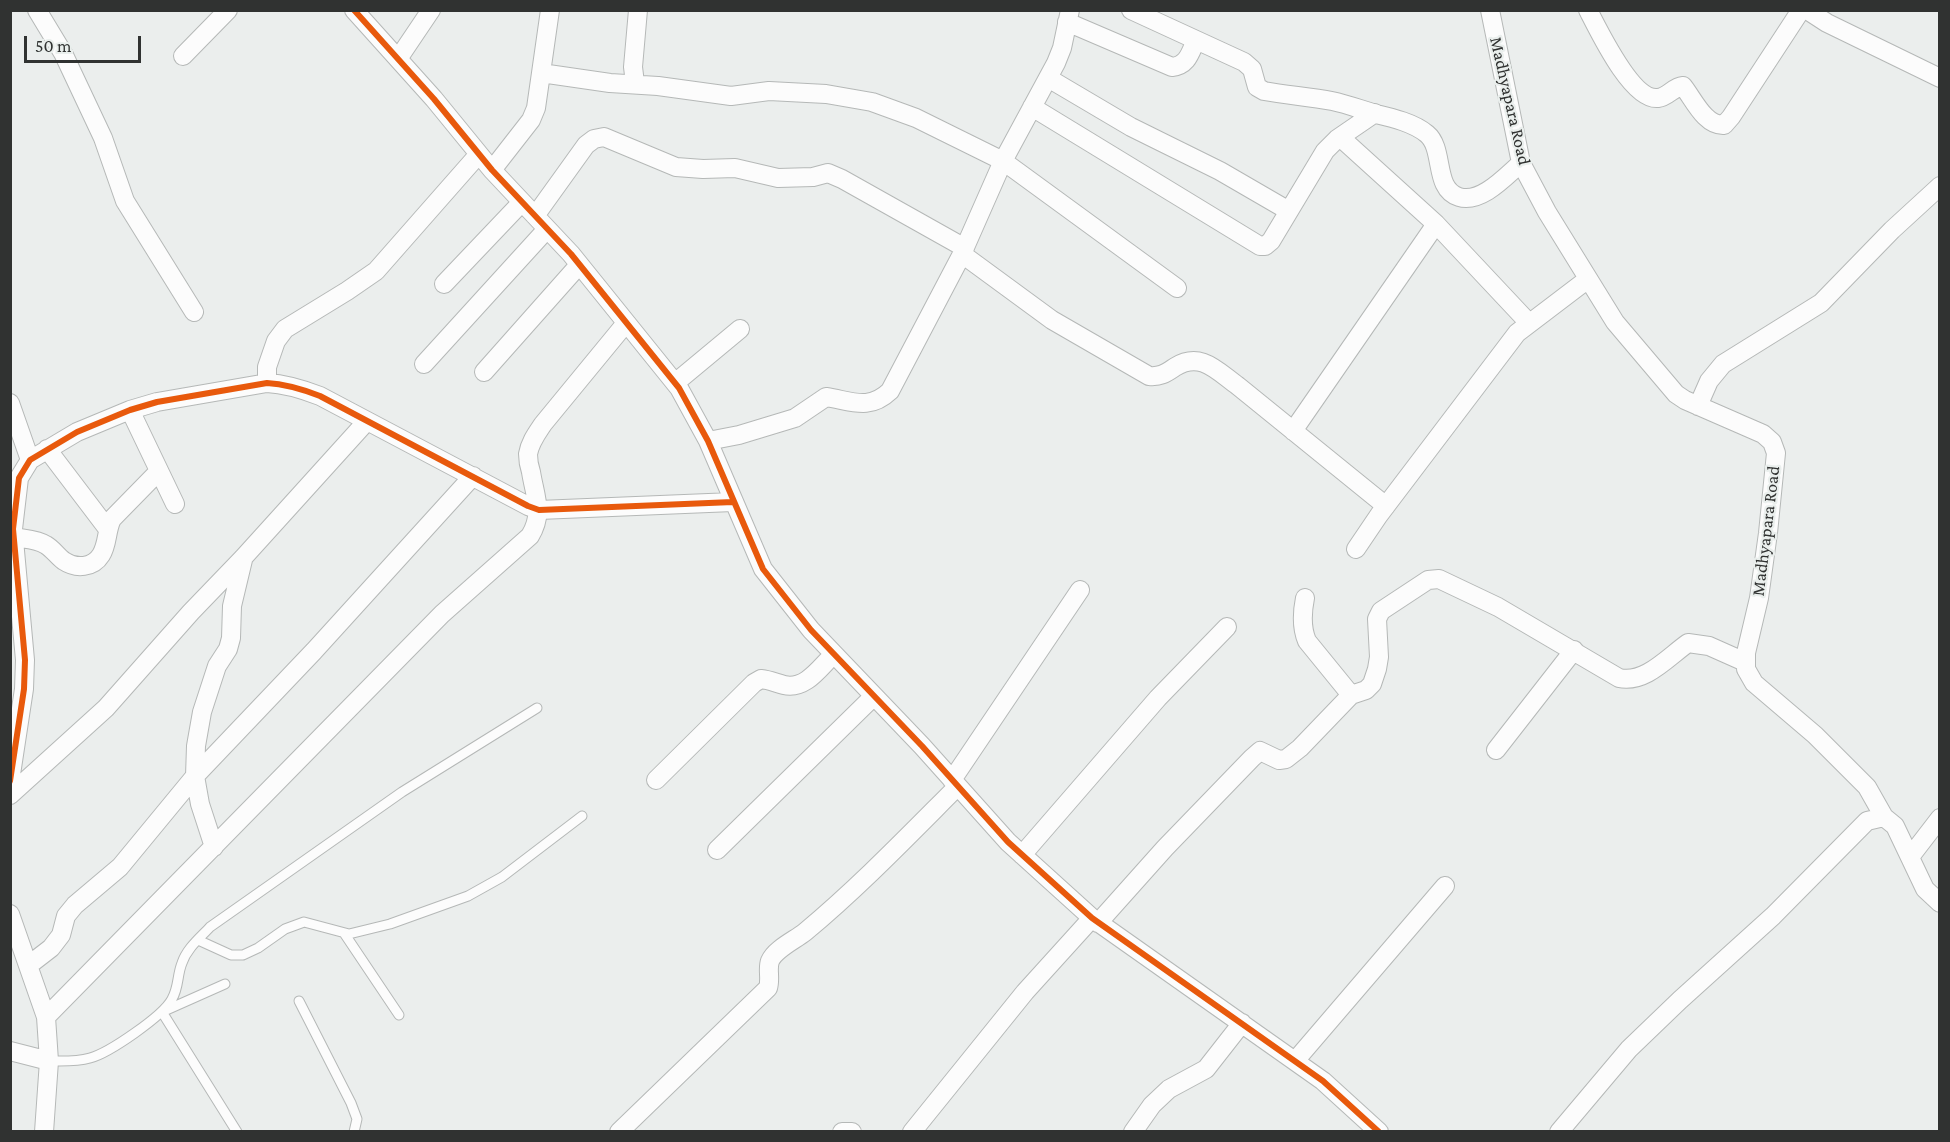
<!DOCTYPE html>
<style>
body{margin:0}
#map{position:relative;width:1950px;height:1142px;overflow:hidden;background:#ebeeed;font-family:"Crimson Pro",serif}
canvas{display:block}
.frame{position:absolute;inset:0;border:12px solid #303231;pointer-events:none}
.scale{position:absolute;left:24px;top:36px;width:117px;height:27px;box-sizing:border-box;border:3px solid #303231;border-top:0;padding-left:8px;font-size:18px;line-height:21px;white-space:nowrap;color:#303231;-webkit-text-stroke:4px #eaefed;paint-order:stroke}
</style>
<div id="map">
<canvas width="1950" height="1142"></canvas>
<div class="frame"></div>
<div class="scale">50 m</div>
</div>
<script>
const ctx = document.querySelector('canvas').getContext('2d');
ctx.lineJoin = 'round';
function strokePath(path, color, width, dash) {
  ctx.strokeStyle = color;
  ctx.lineWidth = width;
  ctx.lineCap = dash ? 'butt' : 'round';
  ctx.setLineDash(dash || []);
  ctx.stroke(path);
}
function write(font, color, halo, rows, align = 'center') {
  ctx.font = font + ' "Crimson Pro",serif';
  ctx.lineWidth = 4.5;
  ctx.setLineDash([]);
  ctx.textBaseline = 'middle';
  ctx.strokeStyle = halo;
  ctx.fillStyle = color;
  for (const [text, x, y, turn = 0] of rows) {
    ctx.save();
    ctx.translate(x, y);
    ctx.rotate((+turn || 0) * Math.PI / 180);
    ctx.textAlign = isNaN(turn) ? turn : align;
    if (halo) ctx.strokeText(text, 0, 0);
    ctx.fillText(text, 0, 0);
    ctx.restore();
  }
}
const service = new Path2D(`
 M344 933 399 1015
 M198 940 231 955H243L258 948 285 929 304 922 349 934 390 924 468 896 502 877 582 816
 M225 984 162 1012 237 1132
 M299 1001 351 1103 357 1119 354 1132
 M49 1061C63 1061 76 1062 90 1058 109 1053 163 1016 172 999 179 987 177 975 182 963 187 948 200 938 210 927L402 792 537 708`);
const minor = new Path2D(`
 M37 10 63 53 103 138 125 201 194 312
 M354 10 434 99 492 170 571 254 679 388 708 441 763 569 811 630 922 746 1008 842 1092 918 1323 1081 1379 1132
 M1131 10 1244 62 1252 69 1257 87 1264 91C1287 95 1310 97 1332 101 1347 104 1362 110 1376 114 1393 118 1414 123 1427 134 1445 149 1433 189 1459 197 1481 204 1506 176 1521 163
 M1490 10 1521 163 1547 212 1615 322 1676 394 1685 400 1763 434 1772 442 1776 453 1768 533 1759 598 1746 653V669L1754 683 1815 735 1867 787 1884 817
 M1588 10C1599 31 1632 101 1658 98 1668 97 1673 87 1683 86 1694 100 1705 126 1724 125L1731 117 1801 10
 M1807 10 1827 23 1940 78
 M1067 22 1172 67C1188 65 1190 53 1196 40
 M183 56 228 10
 M398 59 431 10
 M541 73 610 83 658 86 731 96 769 91 826 94 872 102 916 118 1003 161 1177 288
 M1048 78 1131 127 1220 171 1289 211
 M635 83 633 67 638 10
 M1032 107 1260 246H1265L1271 241 1325 151 1337 139 1375 113
 M1340 137 1436 224 1529 323
 M492 170 531 120 536 108 550 10
 M535 216 586 145 594 139 604 137 676 167 703 169 735 168 778 178 813 177 828 173 842 179 965 248
 M962 254 1052 320 1149 376C1161 377 1166 373 1175 367 1201 351 1217 371 1238 386L1386 506
 M444 284 522 202
 M424 364 547 229
 M484 372 579 265
 M267 383V367L276 341 285 329 347 291 376 271 478 155
 M675 383 740 329
 M10 403 30 460
 M1698 406 1709 381 1723 364 1821 303 1892 230 1940 186
 M130 410 175 504
 M1293 431 1436 224
 M708 441 739 435 795 418 826 397C852 401 869 411 890 391L962 254 1003 161 1056 63 1062 48 1070 10
 M47 449 107 528
 M14 537C24 539 37 539 46 545 53 549 57 556 64 561 76 569 93 568 101 555 108 544 106 531 112 519L159 471
 M1356 549 1379 515 1517 333 1588 279
 M1305 598C1302 613 1301 627 1307 641L1351 695
 M1496 750 1574 650
 M656 780 754 683 761 679C770 680 776 683 784 685 806 690 820 667 834 654
 M952 780 1080 590
 M10 781 24 689 25 660 13 529 19 478 30 460 77 432 130 410 157 402 267 383C286 384 302 389 320 396L528 506 539 510 733 502
 M10 795 106 708 191 612 243 558 367 421
 M214 847 200 804 195 776 196 746 202 712 217 666 228 649 231 638 232 606 243 560
 M717 850 874 696
 M1022 855 1158 698 1227 627
 M1910 857 1940 818
 M10 914 46 1017 49 1061 44 1132
 M1098 923 1165 848 1252 758 1260 751 1279 760 1286 759 1300 748 1351 695 1366 690 1372 684 1377 669 1379 657 1377 619 1381 611 1428 580 1439 579 1498 607 1619 678C1645 684 1668 657 1688 643L1709 646 1745 662
 M29 965 51 948 61 935 66 916 75 905 120 867 195 776 314 651 473 476
 M46 1017 442 614 530 536C544 513 535 497 531 472 529 466 528 460 528 454 530 442 537 433 543 424L626 323
 M10 1051 49 1061
 M1295 1061 1445 886
 M619 1132 768 988C771 979 767 969 770 961 775 949 795 940 805 932 859 887 908 836 958 786
 M842 1132H852
 M912 1132 1025 992 1092 918
 M1133 1132 1152 1105 1169 1089 1206 1069 1242 1023
 M1559 1132 1629 1049 1680 1000 1773 916 1867 821 1884 817 1895 826 1925 889 1940 903`);
strokePath(service, '#b5b8b7', 11);
strokePath(minor, '#b5b8b7', 20);
strokePath(service, '#fcfcfc', 9);
strokePath(minor, '#fcfcfc', 18);
strokePath(new Path2D(`
 M354 10 434 99 492 170 571 254 679 388 708 441 763 569 811 630 922 746 1008 842 1092 918 1323 1081 1379 1132
 M10 781 24 689 25 660 13 529 19 478 30 460 77 432 130 410 157 402 267 383C286 384 302 389 320 396L528 506 539 510 733 502`), '#e8590c', 6);
write('18px', '#303231', '#eaefed', [
 ["Madhyapara Road",1510,101,77],
 ["Madhyapara Road",1766,531,-83]
]);
</script>
